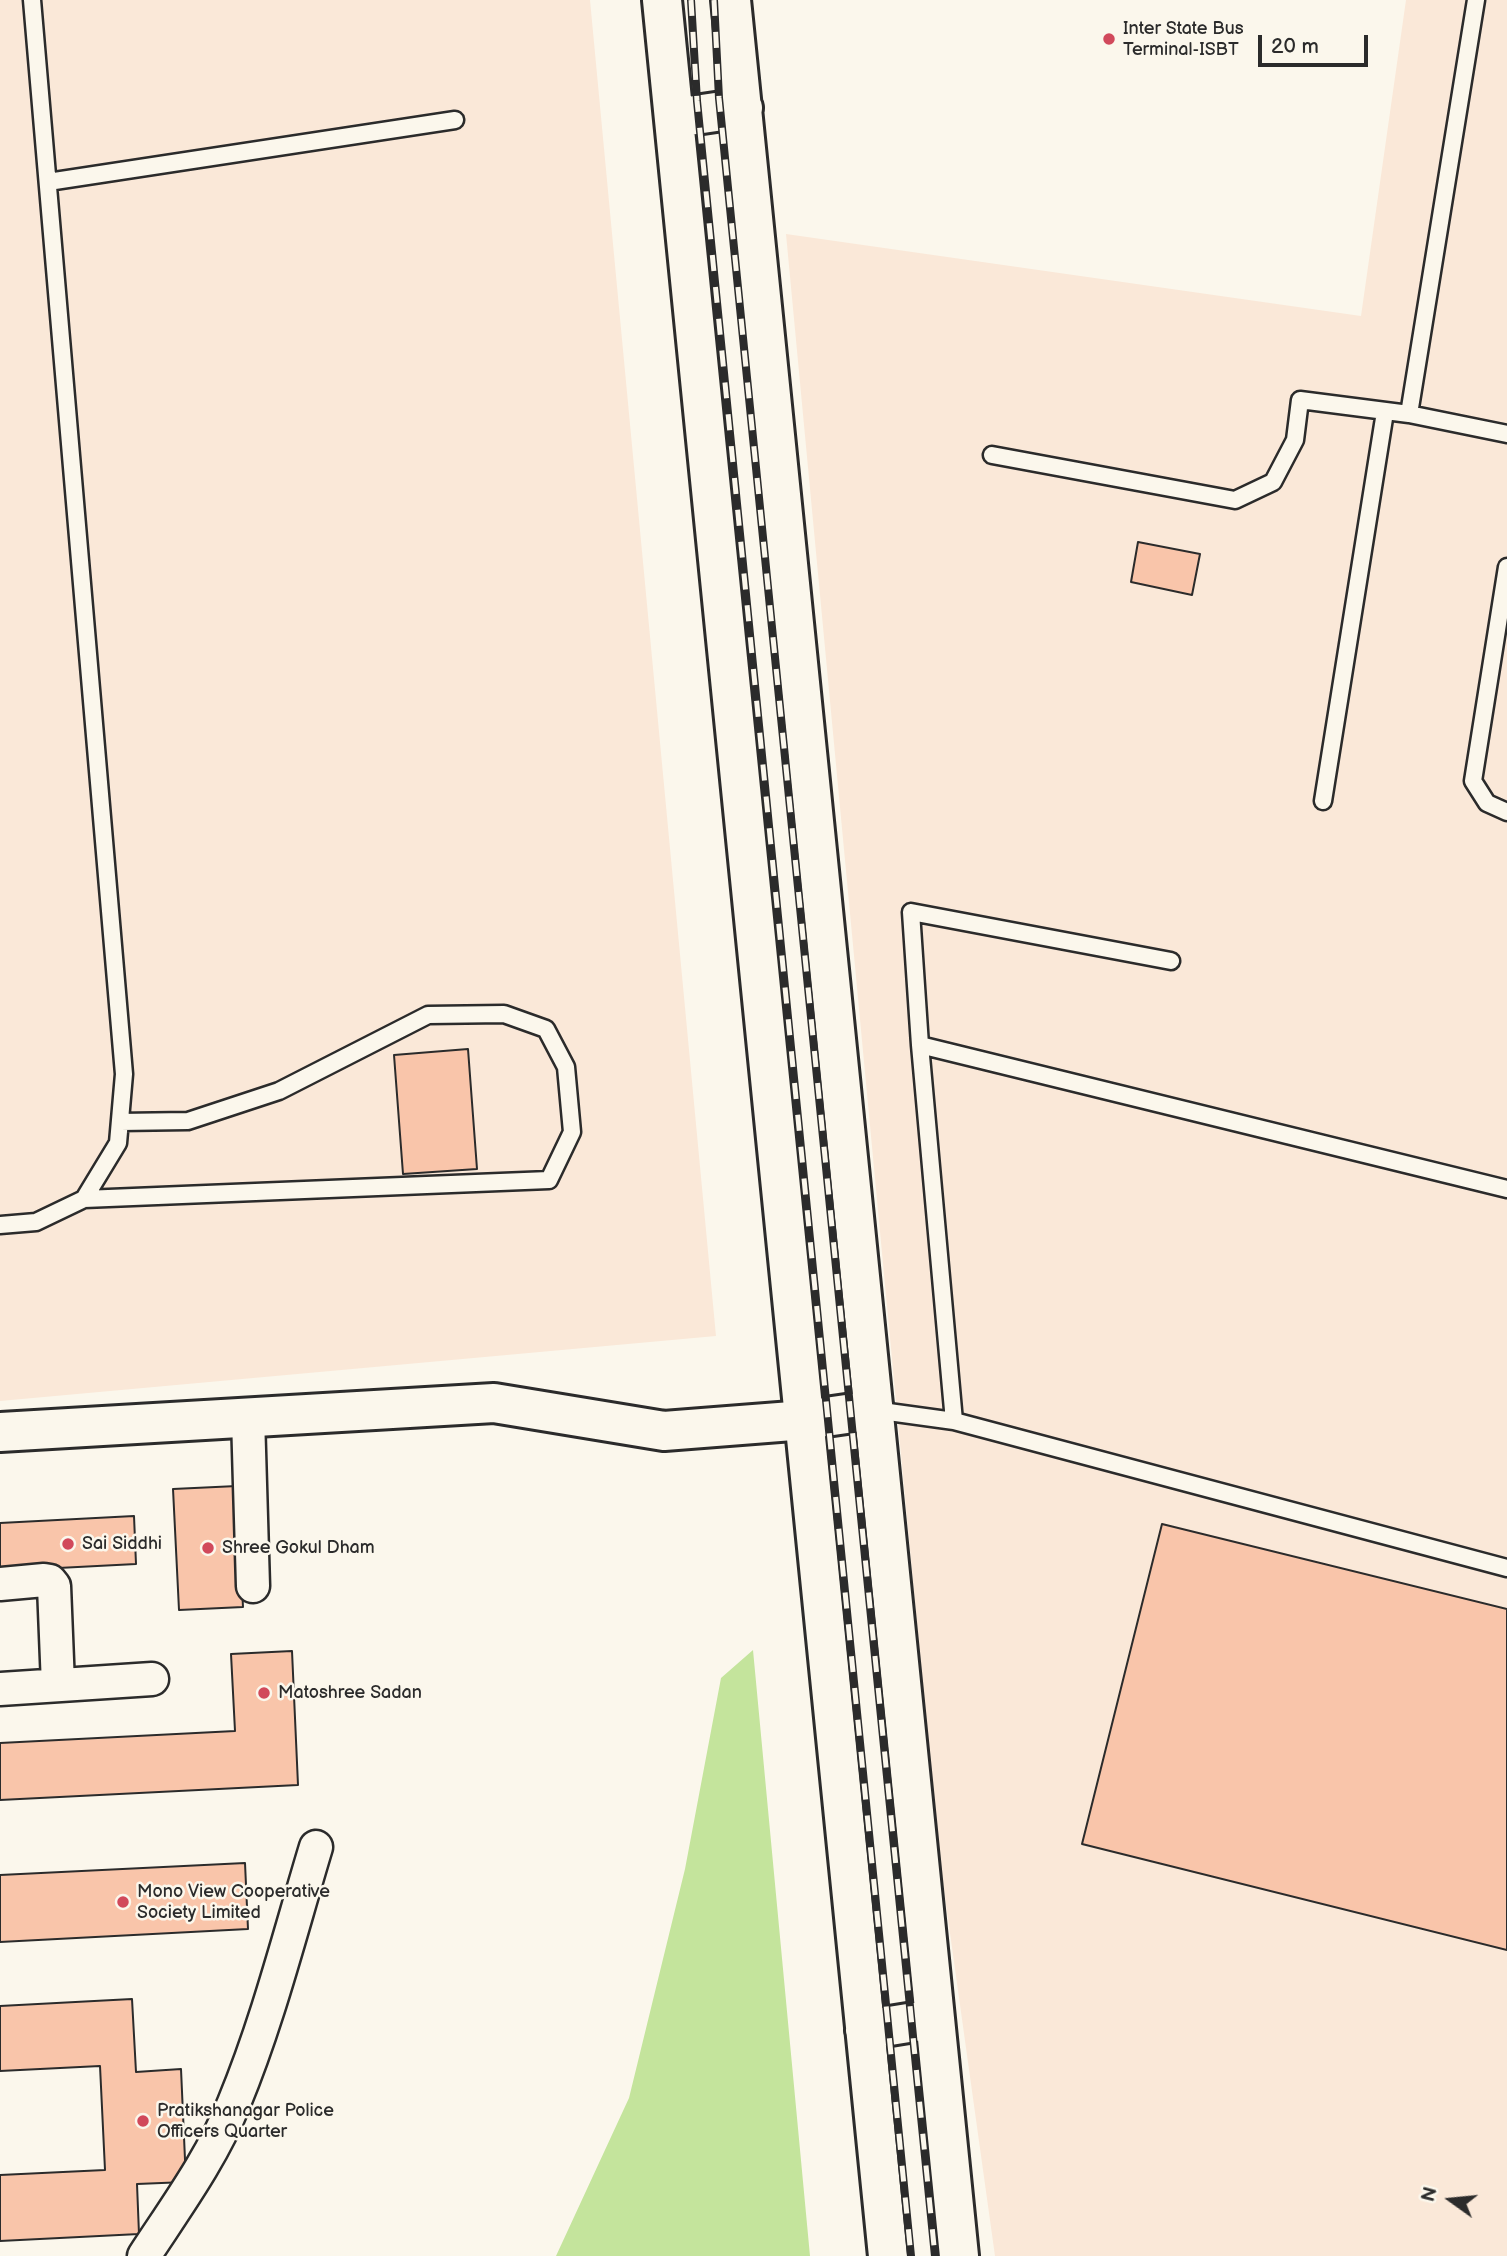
<!DOCTYPE html>
<style>
body{margin:0}
#map{position:relative;width:1507px;height:2256px;overflow:hidden;background:#fbf7ec;font-family:"Balsamiq Sans",sans-serif}
canvas{display:block}
.north{position:absolute;left:1416px;top:2165px;width:70px;height:70px;-webkit-text-stroke:5px #fbf7ec;paint-order:stroke;rotate:285deg;font-size:19px;font-weight:700;line-height:28px;text-align:center;color:#2b2b2b}
.north::after{content:'';display:block;margin:auto;width:24px;height:32px;background:#2b2b2b;clip-path:polygon(50% 0,100% 100%,50% 72%,0 100%)}
.scale{position:absolute;left:1258px;top:35px;width:110px;height:32px;box-sizing:border-box;border:4px solid #2b2b2b;border-top:0;padding-left:9px;font-size:21px;line-height:24px;white-space:nowrap;color:#2b2b2b;-webkit-text-stroke:5px #fbf7ec;paint-order:stroke}
</style>
<div id="map">
<canvas width="1507" height="2256"></canvas>
<div class="north">N</div>
<div class="scale">20 m</div>
</div>
<script>
const ctx = document.querySelector('canvas').getContext('2d');
ctx.lineJoin = 'round';
function fillPath(path, color) {
  ctx.fillStyle = color;
  ctx.fill(path, 'evenodd');
}
function strokePath(path, color, width, dash) {
  ctx.strokeStyle = color;
  ctx.lineWidth = width;
  ctx.lineCap = dash ? 'butt' : 'round';
  ctx.setLineDash(dash || []);
  ctx.stroke(path);
}
function write(font, color, halo, rows, align = 'center') {
  ctx.font = font + ' "Balsamiq Sans",sans-serif';
  ctx.lineWidth = 5;
  ctx.setLineDash([]);
  ctx.textBaseline = 'middle';
  ctx.strokeStyle = halo;
  ctx.fillStyle = color;
  for (const [text, x, y, turn = 0] of rows) {
    ctx.save();
    ctx.translate(x, y);
    ctx.rotate((+turn || 0) * Math.PI / 180);
    ctx.textAlign = isNaN(turn) ? turn : align;
    if (halo) ctx.strokeText(text, 0, 0);
    ctx.fillText(text, 0, 0);
    ctx.restore();
  }
}
fillPath(new Path2D(`
 M0 0H590L716 1336 0 1401Z
 M1406 0H1507V2256H995L938 1847 786 234 1361 316Z`), '#fae8d8');
fillPath(new Path2D(`
 M753 1650 810 2256H556L629 2098 685 1869 721 1678Z`), '#c4e49c');
const building = new Path2D(`
 M1138 542 1200 554 1192 595 1131 582Z
 M468 1049 477 1169 403 1174 394 1055Z
 M237 1486 243 1607 179 1610 173 1489Z
 M134 1516 136 1564 0 1571V1523Z
 M1162 1524 1507 1609V1950L1082 1844Z
 M292 1651 298 1785 0 1800V1743L235 1731 231 1654Z
 M245 1863 248 1929 0 1942V1875Z
 M132 1999 136 2072 181 2069 186 2182 137 2184 139 2234 0 2241V2175L105 2170 100 2066 0 2071V2006Z`);
fillPath(building, '#f9c5aa');
strokePath(building, '#2b2b2b', 2);
const service = new Path2D(`
 M48 182 455 120
 M1409 414 1507 434
 M992 455 1235 500 1273 482 1295 440 1300 400 1409 414 1476 0
 M1507 567 1473 781 1487 803 1507 812
 M1323 801 1385 412
 M920 1045 1507 1189
 M84 1199 549 1180 572 1132 566 1067 546 1029 504 1014 428 1015 279 1091 188 1121 120 1122
 M0 1225 36 1222 84 1199 118 1143 124 1074 32 0
 M874 1410 954 1421 1507 1568
 M954 1421 920 1045 911 912 1171 961`);
const minor = new Path2D(`
 M248 1417 253 1586
 M0 1584 44 1580 50 1581 54 1586 58 1685
 M0 1689 152 1679
 M144 2256C176 2207 212 2158 234 2103 268 2021 290 1933 316 1847`);
const tertiary = new Path2D(`
 M0 1432 494 1403 664 1431 805 1420 874 1410`);
const secondary = new Path2D(`
 M662 0 888 2256
 M731 0 959 2256
 M675 118 743 108
 M865 2030 933 2019`);
strokePath(service, '#2b2b2b', 21);
strokePath(minor, '#2b2b2b', 37);
strokePath(tertiary, '#2b2b2b', 44);
strokePath(secondary, '#2b2b2b', 44);
strokePath(service, '#fbf7ec', 16);
strokePath(minor, '#fbf7ec', 32);
strokePath(tertiary, '#fbf7ec', 38);
strokePath(secondary, '#fbf7ec', 38);
const rail = new Path2D(`
 M691 0 697 101 911 2256
 M714 0 719 98 935 2256`);
strokePath(rail, '#2b2b2b', 8);
strokePath(rail, '#fbf7ec', 5, [16]);
for (const [x, y, r, color] of [
 [1109,39,7,"#d1495b"],
 [68,1544,7,"#d1495b"],
 [208,1548,7,"#d1495b"],
 [264,1693,7,"#d1495b"],
 [123,1902,7,"#d1495b"],
 [143,2121,7,"#d1495b"]
]) {
  const dot = new Path2D();
  dot.arc(x, y, r, 0, 2 * Math.PI);
  ctx.fillStyle = color;
  ctx.fill(dot);
  strokePath(dot, '#fbf7ec', 2.5);
}
write('18px', '#2b2b2b', '#fbf7ec', [
 ["Inter State Bus",1123,29],
 ["Terminal-ISBT",1123,50],
 ["Sai Siddhi",82,1544],
 ["Shree Gokul Dham",222,1548],
 ["Matoshree Sadan",278,1693],
 ["Mono View Cooperative",137,1892],
 ["Society Limited",137,1913],
 ["Pratikshanagar Police",157,2111],
 ["Officers Quarter",157,2132]
], 'left');
</script>
